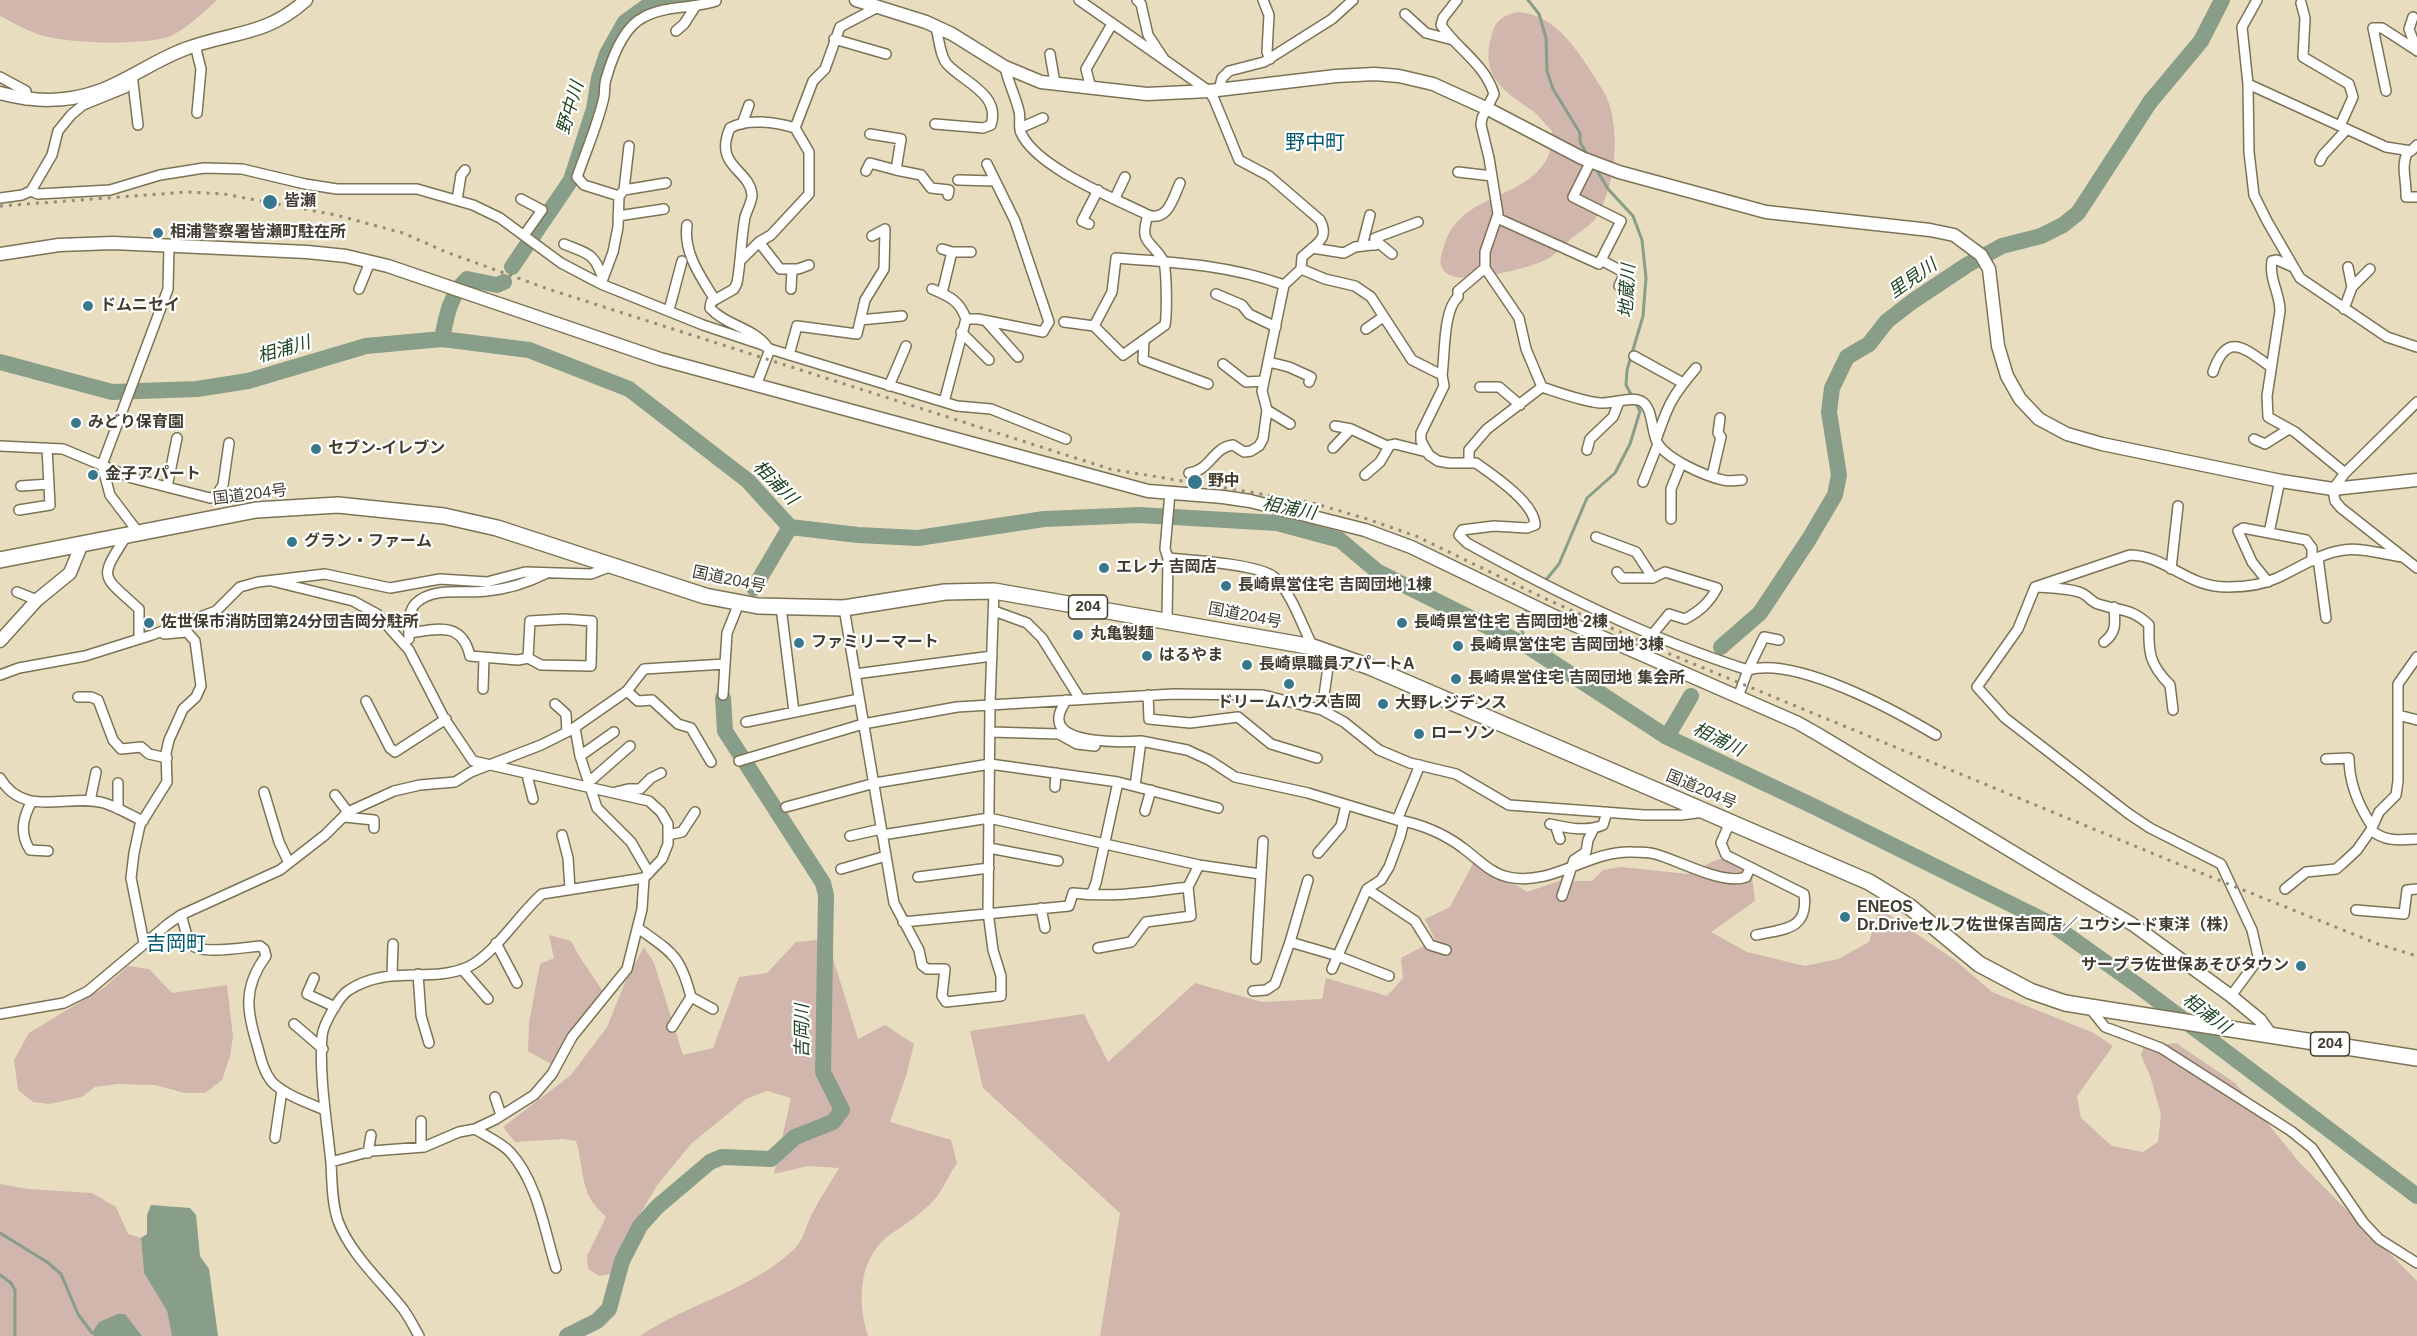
<!DOCTYPE html>
<meta charset="utf-8">
<style>
body{margin:0}
canvas{display:block;background:#e8debf}
</style>
<canvas width="2417" height="1336"></canvas>
<script>
const ctx = document.querySelector('canvas').getContext('2d');
ctx.lineJoin = 'round';
function fillPath(path, color) {
  ctx.fillStyle = color;
  ctx.fill(path, 'evenodd');
}
function strokePath(path, color, width, dash) {
  ctx.strokeStyle = color;
  ctx.lineWidth = width;
  ctx.lineCap = dash ? 'butt' : 'round';
  ctx.setLineDash(dash || []);
  ctx.stroke(path);
}
function write(font, color, halo, rows, align = 'center') {
  ctx.font = font + ' Arial,"Noto Sans JP",sans-serif';
  ctx.lineWidth = 4.5;
  ctx.setLineDash([]);
  ctx.textBaseline = 'middle';
  ctx.strokeStyle = halo;
  ctx.fillStyle = color;
  for (const [text, x, y, turn = 0] of rows) {
    ctx.save();
    ctx.translate(x, y);
    ctx.rotate((+turn || 0) * Math.PI / 180);
    ctx.textAlign = isNaN(turn) ? turn : align;
    if (halo) ctx.strokeText(text, 0, 0);
    ctx.fillText(text, 0, 0);
    ctx.restore();
  }
}
fillPath(new Path2D(`
 M0 0H217C205 11 181 34 165 38 134 45 68 44 37 34 24 29 12 22 0 16Z
 M1518 12C1547 14 1566 35 1582 58 1590 70 1599 83 1606 96 1621 129 1616 185 1597 216 1593 224 1581 231 1573 237 1566 243 1558 252 1549 258 1539 264 1522 268 1511 271 1496 274 1450 286 1442 268 1438 261 1442 254 1444 246 1458 199 1507 201 1537 172 1549 160 1553 147 1552 131 1546 125 1540 117 1533 111 1505 92 1480 77 1491 38 1495 21 1501 16 1518 12Z
 M1734 855 1751 868 1755 901 1711 932 1747 952 1805 966 1838 959 1869 942 1879 908 1956 961 1992 992 2094 1033 2113 1046 2077 1096 2081 1118 2112 1146 2143 1152 2158 1142 2161 1114 2150 1076 2141 1055 2144 1047 2176 1043 2235 1083 2299 1162 2417 1281V1336H1100L1120 1213 983 1088 970 1031 1084 1014 1108 1062 1195 983 1262 1002 1322 999 1326 978 1387 996 1403 978 1401 958 1435 940 1425 919 1450 907 1476 858 1527 892 1559 881H1592L1603 870 1621 867 1688 874 1714 861Z
 M549 935 571 941 581 959 604 993 578 1021 551 1064 528 1051 529 1023 540 964 554 958Z
 M818 940 833 958 858 1039 885 1025 914 1044 906 1076 890 1122 951 1140 957 1163C950 1173 945 1185 938 1195 926 1211 907 1223 891 1234 858 1257 857 1301 868 1336H640C689 1302 752 1291 795 1248 803 1241 806 1226 811 1216 819 1199 830 1184 839 1168L808 1166 774 1174 791 1098 767 1091 746 1099 692 1143 658 1184 634 1224 625 1254 611 1274 599 1276 588 1269 587 1256 606 1217C599 1210 592 1203 588 1194 582 1181 581 1156 576 1141L563 1139 515 1142 503 1127 571 1075 607 1027 626 980 644 947 654 963 683 1055 713 1048 739 977 767 973 796 942Z
 M128 966 149 969 172 993 227 985 233 1037 230 1056 222 1080 205 1093H185L155 1085 117 1084 95 1087 82 1097 49 1104 33 1102 18 1090 14 1060 29 1033 105 987Z
 M0 1184 29 1189 92 1193 116 1207 128 1234 141 1238 144 1273 167 1311 172 1336H0Z`), '#d0b6ad');
fillPath(new Path2D(`
 M151 1205 190 1208 196 1215 200 1256 209 1269 218 1336H172L167 1311 144 1273 141 1238 147 1234V1215Z
 M118 1314H125L142 1336H94L92 1333 99 1322Z`), '#889e88');
strokePath(new Path2D(`
 M1528 0 1539 14 1546 38 1547 71 1553 89 1580 133V142L1588 156
 M1545 581 1559 564 1587 498 1615 473 1630 444 1640 411 1626 385 1627 370 1643 316 1646 278 1642 240 1633 216 1608 189 1595 167
 M1525 611 1522 631 1529 647
 M0 1233 47 1262 61 1274 78 1314 92 1333
 M0 1275 11 1283 15 1290V1336`), '#889e88', 3);
strokePath(new Path2D(`
 M512 267 571 180 594 109 599 78 607 54 625 22 646 7 696 0
 M442 339C446 317 450 295 467 279L497 285 504 282
 M0 362 112 392 197 389 248 381 366 346 442 339 529 350 629 389 748 481 790 527 858 535 918 538 1044 519 1139 515 1277 523 1340 540 1378 572 1529 647 1667 737 1813 806 2053 925 2140 987 2417 1196
 M754 588 790 527
 M1721 647 1760 613 1809 539 1835 495 1839 475 1829 412 1832 388 1847 357 1869 344 1887 321 1913 301 1967 265 2002 246 2041 236 2063 225 2078 213 2150 102 2201 41 2222 0
 M1667 737 1691 696
 M567 1336 597 1321 609 1309 622 1261 640 1226 657 1207 690 1179 710 1162 722 1157 771 1159 795 1137 833 1122 842 1110 823 1072 826 895 823 883 725 731 723 698`), '#889e88', 16);
const minor = new Path2D(`
 M1079 0 1209 91 1214 99 1239 160 1269 176 1320 220C1330 239 1316 244 1302 257L1301 269 1284 285C1230 265 1173 262 1116 258L1112 292 1094 326
 M1137 0 1141 4 1148 35 1164 59
 M1263 0 1269 15 1267 52 1270 59
 M1457 0 1443 18 1441 25C1458 50 1485 64 1494 94L1482 118 1481 125 1489 158 1498 214 1485 252V268L1519 318 1526 349 1542 387
 M2257 0 2242 27 2248 84 2249 152 2254 195 2267 221 2300 278 2387 337 2417 347
 M2301 3 2305 18 2303 57 2349 84 2353 97 2340 126
 M1405 14 1426 33 1453 40
 M2413 17 2409 29 2417 51
 M676 31 684 24 695 7
 M834 39 886 54
 M195 45 201 69 197 113
 M1050 54 1055 83
 M1005 67C1008 82 1015 95 1019 111 1021 118 1018 127 1021 133 1037 168 1114 198 1148 215 1139 244 1150 239 1163 260 1167 268 1167 315 1165 325L1123 355 1094 326 1064 322
 M132 74 138 125
 M0 77 26 91V100
 M2248 84 2386 147 2411 151 2417 145
 M1091 88 1086 69 1112 24
 M1219 90 1222 78 1229 71 1264 62 1332 19 1353 0
 M2386 91 2373 28H2382L2416 50
 M742 124 749 105
 M935 124 983 128 991 125C1001 94 963 82 947 64 940 56 939 38 936 28
 M795 128 813 81 825 69 840 27 878 7
 M1020 128 1043 118
 M2408 151C2400 167 2407 180 2406 197H2417
 M2320 161 2323 155 2347 129
 M896 170 921 175 931 188 949 190 948 195
 M866 171 870 163 896 170 901 139 870 134
 M1458 172 1492 176
 M958 180 995 181
 M624 190 666 183
 M31 191 38 194 110 190 160 175 204 168 242 169 305 184 337 189H417L473 205 500 218 561 263 601 284 703 325 763 345 770 349 957 406 991 409 1066 439
 M619 196 584 185 577 177C586 151 598 124 604 97 605 91 604 85 606 79 612 58 623 27 644 17 666 5 693 9 716 1
 M0 198 22 195 31 191 52 155 58 131 71 115 83 105 125 88 124 78
 M1115 198 1125 177
 M521 199 542 210 525 234
 M457 200 461 175 465 170
 M1148 215C1168 222 1173 198 1180 183
 M618 216 664 209
 M1497 218 1599 264 1621 221 1573 197 1591 161
 M1089 224 1082 221 1098 190
 M687 225C683 253 701 277 715 300
 M759 242 780 269H798L809 265
 M564 244C588 254 594 252 603 279
 M1375 245V238L1418 222
 M1362 246 1370 215
 M1312 248 1344 253 1355 247 1380 244 1392 254
 M942 249 952 252 942 293
 M952 252H971
 M741 260 759 242 771 235 809 194V152L795 128C776 122 747 118 730 128 713 167 750 169 752 195 752 202 747 210 745 217 741 239 741 261 737 283L734 289 711 302 710 308C725 325 751 327 766 345
 M1601 260 1625 273 1619 286
 M2293 267 2277 260 2272 261C2269 280 2280 293 2280 311L2267 396 2268 417 2295 432 2345 473
 M2348 267 2352 287
 M1301 269 1325 279 1355 286 1371 297 1412 360 1442 375 1444 386 1421 433V441L1429 455 1438 461 1449 463H1476C1493 475 1535 503 1535 525L1527 528 1494 526 1462 530 1459 535 1467 543C1557 593 1650 639 1748 670L1738 697
 M601 284 613 252 618 227 619 196 624 190 629 146
 M359 289 370 262
 M791 289 792 270
 M932 289C949 296 960 301 966 319
 M1216 294 1242 305 1249 314 1276 327
 M2344 309 2352 287 2370 269
 M669 310 682 261
 M860 320 902 316
 M986 321 1018 357
 M1366 329 1383 317
 M961 332 989 360
 M1144 340 1143 360 1208 384
 M789 355 797 326 857 334 865 300 884 269 885 229 872 236
 M1634 356 1683 383
 M1269 362 1289 367 1311 377 1309 382
 M1223 364 1246 382 1264 381
 M2213 372C2227 330 2245 349 2271 367
 M1442 375C1445 355 1443 310 1458 297V291L1485 268
 M756 386 770 349
 M889 386 906 346
 M1480 387H1499L1520 405
 M1542 387C1560 393 1581 401 1600 403 1612 404 1630 396 1641 401 1653 407 1651 430 1657 442 1666 459 1705 476 1723 480 1729 482 1736 480 1742 480
 M944 402 966 319H978L1043 332 1049 322 1015 221 987 164
 M2417 402 2345 473 2333 489 2335 501 2341 508 2417 568
 M1267 410 1290 424
 M1335 426 1351 429 1387 446 1395 444 1427 452
 M2254 439 2265 444 2289 429
 M1656 440C1668 405 1672 396 1696 368
 M0 446 63 449 132 478 210 498 215 497 223 485 229 443
 M1333 448 1351 429
 M1587 450 1590 439 1613 417 1619 402
 M1469 463V450L1487 429 1542 387
 M1189 473C1210 471 1213 447 1233 445L1244 452 1251 451 1259 446 1263 439 1267 410 1262 391 1284 285
 M1365 475 1380 462 1390 445
 M1712 476 1721 437 1718 433 1720 418
 M1643 482 1658 444
 M21 486 49 484
 M167 487 177 438
 M19 510 50 505 47 448
 M1671 519V489L1681 464
 M138 532 110 495 102 465 168 289 169 245
 M2269 533 2280 480
 M127 535C98 580 101 574 139 609V639
 M1596 537 1636 552 1653 578 1665 572 1717 588C1709 603 1700 611 1685 619L1669 614 1652 635
 M1168 558C1191 560 1258 564 1274 577 1291 591 1303 628 1313 647
 M2318 558 2326 618
 M2171 569 2178 506
 M1617 572 1622 578H1653
 M272 581 353 601 377 614 409 650 444 718 473 761 649 801 661 812 668 824V844L662 859 644 878 642 909 627 969 572 1037 552 1074 534 1095 496 1119 475 1129 459 1132 424 1147 372 1151 331 1162
 M2268 582 2252 562 2238 531 2243 528 2306 540 2312 548V561
 M2037 587C2051 588 2066 588 2079 592 2087 594 2091 602 2098 604 2119 611 2132 608 2149 625 2148 653 2150 665 2170 685L2173 710
 M17 592 37 600
 M781 607 794 712
 M844 608 894 903 919 950 922 965 927 969H945L942 996 946 1002 1001 996V976L993 950 988 912 990 704 994 591
 M994 611 1027 623 1042 638 1080 699
 M1167 620 1168 558 1165 549 1170 493
 M409 633C437 629 462 621 470 656L518 660 528 658 541 665 591 666 592 621 565 619 530 621 528 658
 M409 639C409 628 407 612 416 603 434 586 465 594 487 591 507 589 527 583 545 574
 M2104 642C2117 632 2115 623 2114 607
 M1748 670C1796 656 1894 710 1936 735
 M1748 670 1764 637 1779 640
 M855 674 992 656
 M0 675 19 668 85 656 152 635 216 611 240 587 258 582 325 574 390 588 440 579 487 582 525 572 591 574 612 566
 M483 689 484 657
 M627 691 638 701 652 700 678 724 691 728 711 762
 M723 695 725 664
 M1148 695 1149 719 1190 723 1238 717 1271 744 1317 758
 M78 697H91L98 700 113 740 121 749 141 747 149 754 167 758
 M1066 700C1064 705 1059 711 1059 717 1055 745 1125 742 1141 741L1135 786
 M366 701 390 748 395 752 446 719
 M555 704 566 714 567 732
 M1322 710 1330 653
 M2398 715 2417 720
 M746 722 859 699
 M575 728 580 756 597 808 631 842 649 873
 M990 732 1059 734 1077 744 1095 746
 M1141 741 1187 750 1209 760 1235 777 1308 793 1397 820
 M580 756 614 732
 M2326 759 2349 758C2349 784 2358 805 2372 826
 M739 761 863 724 957 707 1173 694 1263 695 1322 710 1344 722 1379 750 1410 763 1456 774 1509 805 1644 815H1681L1704 812
 M1420 765 1397 820C1419 823 1445 834 1463 848 1478 859 1490 873 1508 877 1552 887 1589 850 1632 852 1639 852 1648 852 1655 854 1678 860 1724 886 1746 877L1750 868
 M527 775 533 799
 M0 778C24 819 68 793 104 803 117 807 130 815 143 821
 M589 782 630 746
 M1055 787 1056 773
 M264 792 279 842 289 863
 M616 792 628 789H640L651 778 661 773
 M335 795 348 812
 M32 801C23 817 19 833 30 850L48 851
 M90 801 96 772
 M786 807 875 783 990 764 1118 782
 M118 809V783
 M1145 811 1151 790
 M344 817 374 820V828
 M1730 822 1721 843 1726 855 1804 894C1809 930 1784 929 1756 935
 M1550 824C1567 828 1587 832 1603 825L1607 812
 M1555 825 1560 839
 M2371 830C2385 842 2399 840 2417 839
 M562 835 568 858 570 889
 M668 835 682 832 695 812
 M882 835 989 818 1199 865 1260 874
 M850 836 881 829
 M989 848 1058 861
 M1318 853 1341 826 1346 805
 M841 869 886 856
 M918 877 989 868
 M1308 880 1290 942 1338 956 1389 976
 M1367 889 1415 921 1430 945 1446 950
 M2285 889 2306 872 2336 869 2343 863 2357 850 2371 830 2379 812 2396 795 2398 781V684L2417 657
 M1091 895 1096 883 1118 782 1218 808
 M1562 896 1574 860 1586 852 1588 840 1594 828
 M1041 908 1045 928
 M2356 910 2404 914 2407 890 2417 889
 M181 915C184 924 186 935 190 943 197 956 246 947 260 946L264 949 266 956C242 988 247 1013 258 1048 261 1060 264 1072 272 1082 285 1095 308 1103 325 1110
 M903 922 1069 906 1073 893C1112 898 1149 892 1188 887L1199 865
 M638 928C671 952 680 954 691 997L713 1009
 M144 943 131 878 134 853 140 825 167 782 166 753 169 740 183 709 196 697 201 686 195 641 187 632 164 634
 M496 943 517 983
 M1098 948 1131 942 1146 922 1191 916 1188 887
 M1256 959 1263 841
 M462 969 488 999
 M1332 969 1367 889 1381 880 1389 867 1400 837 1404 821
 M418 974 421 1016 429 1043
 M392 975 393 944
 M314 978 307 994 335 1007
 M1253 991 1266 990 1275 984 1290 942
 M2231 996 2256 962 2258 956 2252 930 2221 864 2150 828 2129 814 2005 718 1977 687 2018 629 2035 587 2130 555C2168 556 2185 587 2228 587 2245 587 2262 585 2277 578 2299 568 2320 553 2344 550 2360 547 2387 555 2403 557
 M2088 1006 2105 1027 2161 1048 2291 1131 2312 1148 2363 1222 2379 1239 2417 1263
 M0 1014 64 1003 88 991 168 924 181 915 280 870 325 835 348 812 394 791 420 785 455 782 471 772 541 745 571 730 627 691 644 669 725 664 727 633 739 603
 M294 1024 323 1049
 M672 1027 691 997
 M495 1097 501 1115
 M475 1129C486 1136 502 1143 510 1152 538 1183 544 1229 556 1268
 M275 1138 282 1090
 M421 1147V1121
 M368 1153 371 1135
 M419 1336C414 1327 409 1317 403 1309 381 1281 351 1255 338 1221 332 1203 332 1182 331 1163 327 1122 319 1077 322 1036 323 1025 339 996 349 990 389 964 429 984 468 967 494 955 519 914 542 894L644 878`);
const tertiary = new Path2D(`
 M856 0 926 22 952 34 1005 67 1041 82 1147 94 1209 91 1336 76 1375 74 1399 76 1433 84 1488 109 1582 158 1619 172 1766 212 1930 230 1954 235 1981 255 1989 269 1998 346 2007 376 2020 399 2039 419 2067 434 2102 444 2281 481 2333 489 2417 480
 M0 93C34 102 65 103 99 91 129 80 155 60 185 49 232 31 265 37 306 0
 M0 254 59 245 113 243 307 252 346 256 388 266 660 359 1148 491 1223 497 1250 501 1365 530 1411 547 1556 617 1798 723 1819 735 2132 924 2231 996 2260 1020 2270 1034
 M0 641 37 600 70 573 81 546`);
const trunk = new Path2D(`
 M0 560 256 510 338 505 444 516 497 528 705 596 758 606 844 608 945 592 994 591 1313 647 1370 667 1869 882 1910 907 1979 964 2030 991 2065 1003 2109 1010 2417 1058`);
strokePath(minor, '#7c7356', 12);
strokePath(tertiary, '#7c7356', 15);
strokePath(trunk, '#7c7356', 18);
strokePath(minor, '#fff', 9);
strokePath(tertiary, '#fff', 12);
strokePath(trunk, '#fff', 15);
strokePath(new Path2D(`
 M0 206 187 192 224 194 336 215 403 233 446 252 551 290 1110 469 1309 502 1364 518 1416 536 1546 599 1672 655 2176 863 2378 944 2417 956`), '#938c76', 3, [3, 6]);
for (const [x, y, r, color] of [
 [270,202,8,"#39778c"],
 [158,233,6,"#39778c"],
 [88,306,6,"#39778c"],
 [76,423,6,"#39778c"],
 [316,449,6,"#39778c"],
 [93,475,6,"#39778c"],
 [1195,482,8,"#39778c"],
 [292,542,6,"#39778c"],
 [1104,568,6,"#39778c"],
 [1226,586,6,"#39778c"],
 [149,623,6,"#39778c"],
 [1402,623,6,"#39778c"],
 [1078,635,6,"#39778c"],
 [799,643,6,"#39778c"],
 [1458,646,6,"#39778c"],
 [1147,656,6,"#39778c"],
 [1247,665,6,"#39778c"],
 [1456,679,6,"#39778c"],
 [1289,684,6,"#39778c"],
 [1383,704,6,"#39778c"],
 [1419,734,6,"#39778c"],
 [1845,917,6,"#39778c"],
 [2301,966,6,"#39778c"]
]) {
  const dot = new Path2D();
  dot.arc(x, y, r, 0, 2 * Math.PI);
  ctx.fillStyle = color;
  ctx.fill(dot);
  strokePath(dot, '#fff', 2);
}
for (const [x, y, w] of [
 [1088,607,39],
 [2330,1044,39]
]) {
  const box = new Path2D();
  box.roundRect(x - w / 2, y - 12, w, 24, 4.5);
  ctx.fillStyle = '#fff';
  ctx.fill(box);
  strokePath(box, '#403c2f', 1.5);
}
write('bold 15px', '#403c2f', null, [
 ["204",1088,607],
 ["204",2330,1044]
]);
write('bold 16px', '#403c2f', '#fff', [
 ["皆瀬",284,202],
 ["相浦警察署皆瀬町駐在所",170,233],
 ["ドムニセイ",100,306],
 ["みどり保育園",88,423],
 ["セブン-イレブン",328,449],
 ["金子アパート",105,475],
 ["野中",1208,482],
 ["グラン・ファーム",304,542],
 ["エレナ 吉岡店",1116,568],
 ["長崎県営住宅 吉岡団地 1棟",1238,586],
 ["佐世保市消防団第24分団吉岡分駐所",161,623],
 ["長崎県営住宅 吉岡団地 2棟",1414,623],
 ["丸亀製麺",1090,635],
 ["ファミリーマート",811,643],
 ["長崎県営住宅 吉岡団地 3棟",1470,646],
 ["はるやま",1159,656],
 ["長崎県職員アパートA",1259,665],
 ["長崎県営住宅 吉岡団地 集会所",1468,679],
 ["ドリームハウス吉岡",1289,703,"center"],
 ["大野レジデンス",1395,704],
 ["ローソン",1431,734],
 ["ENEOS",1857,908],
 ["Dr.Driveセルフ佐世保吉岡店／ユウシード東洋（株）",1857,926],
 ["サープラ佐世保あそびタウン",2289,966,"right"]
], 'left');
write('16px', '#403c2f', '#fff', [
 ["国道204号",250,495,-7],
 ["国道204号",729,580,12],
 ["国道204号",1245,616,11],
 ["国道204号",1701,790,23]
]);
write('italic 18px', '#204422', '#fff', [
 ["野中川",571,108,-74],
 ["里見川",1913,279,-35],
 ["地蔵川",1628,291,-87],
 ["相浦川",284,350,-16],
 ["相浦川",775,483,45],
 ["相浦川",1289,509,11],
 ["相浦川",1718,740,26],
 ["相浦川",2206,1014,37],
 ["吉岡川",803,1031,-90]
]);
write('20px', '#00586f', '#fff', [
 ["野中町",1315,143],
 ["吉岡町",176,944]
]);
</script>
